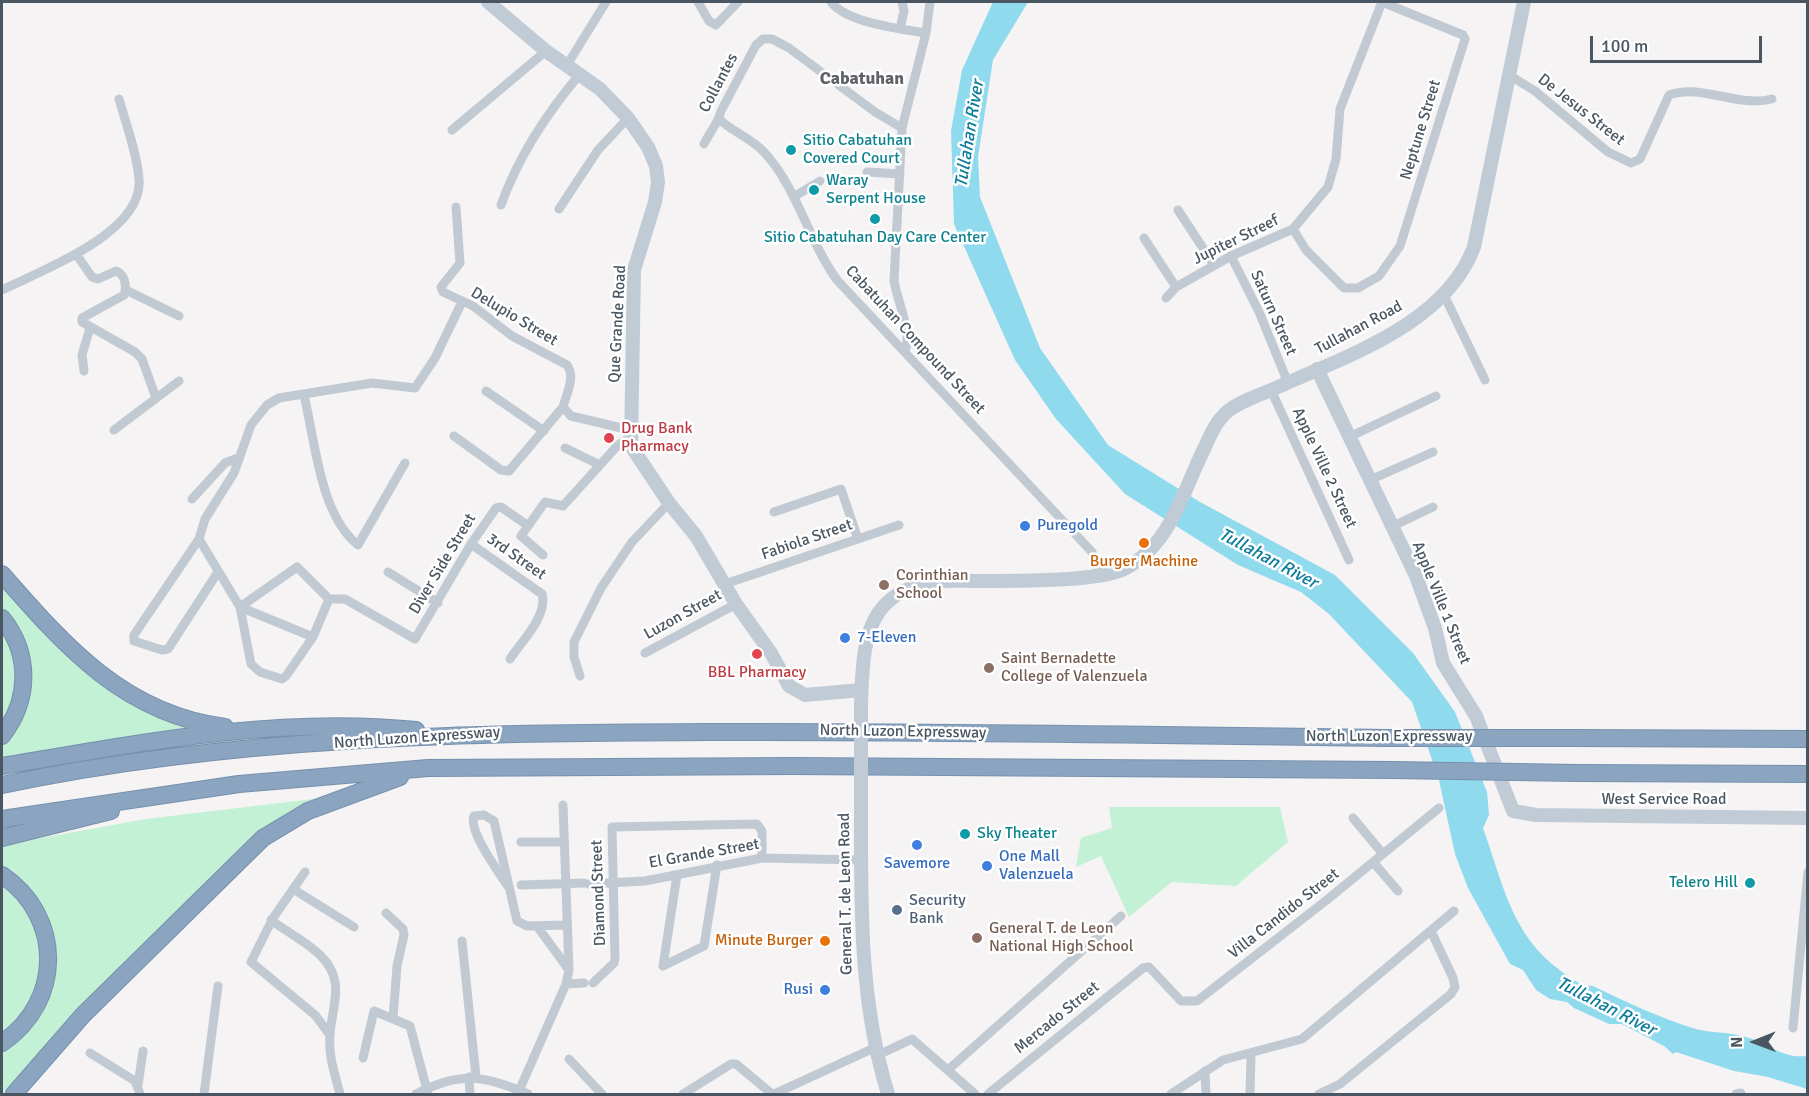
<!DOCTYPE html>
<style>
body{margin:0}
#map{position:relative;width:1809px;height:1096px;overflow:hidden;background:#f5f3f3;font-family:Signika,sans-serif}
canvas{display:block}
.frame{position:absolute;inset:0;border:3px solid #4a5661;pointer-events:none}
.north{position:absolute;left:1725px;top:1012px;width:60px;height:60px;-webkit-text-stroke:4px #fff;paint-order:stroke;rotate:269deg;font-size:16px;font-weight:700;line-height:24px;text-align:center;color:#4a5661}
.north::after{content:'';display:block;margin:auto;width:21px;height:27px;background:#4a5661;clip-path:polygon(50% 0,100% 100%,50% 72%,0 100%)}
.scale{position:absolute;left:1590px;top:36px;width:172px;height:27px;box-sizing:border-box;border:3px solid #4a5661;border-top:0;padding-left:8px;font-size:18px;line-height:21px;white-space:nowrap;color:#4a5661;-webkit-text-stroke:4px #fff;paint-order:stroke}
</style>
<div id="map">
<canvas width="1809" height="1096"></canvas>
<div class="frame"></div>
<div class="north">N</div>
<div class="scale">100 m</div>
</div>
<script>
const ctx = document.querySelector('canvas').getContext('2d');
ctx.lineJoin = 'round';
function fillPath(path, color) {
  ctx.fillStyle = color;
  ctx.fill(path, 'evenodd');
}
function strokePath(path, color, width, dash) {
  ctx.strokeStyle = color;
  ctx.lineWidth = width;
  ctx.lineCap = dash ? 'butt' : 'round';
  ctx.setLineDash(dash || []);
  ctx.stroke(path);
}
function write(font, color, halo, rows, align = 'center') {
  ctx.font = font + ' Signika,sans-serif';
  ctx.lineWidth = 5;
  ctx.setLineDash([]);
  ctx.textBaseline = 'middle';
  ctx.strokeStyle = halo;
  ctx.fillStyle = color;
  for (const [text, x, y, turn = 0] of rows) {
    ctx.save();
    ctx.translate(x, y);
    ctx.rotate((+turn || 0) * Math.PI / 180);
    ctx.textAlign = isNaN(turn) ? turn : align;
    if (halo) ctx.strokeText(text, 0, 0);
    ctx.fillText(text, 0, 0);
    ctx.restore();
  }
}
fillPath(new Path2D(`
 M2 587C62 654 106 702 195 729L2 760V742L27 696 2 610Z
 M2 629C22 670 20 687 2 728Z
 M330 797 307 807 9 1094H2V1053C58 1014 77 940 25 889 18 881 11 872 2 867V845L146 819Z
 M1109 807H1280L1288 842 1236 886 1172 882 1129 917 1101 856 1076 867 1081 838 1112 828Z
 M2 884C54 935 54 985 2 1037Z`), '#c3f1d5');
fillPath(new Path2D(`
 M993 2H1028L993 60 978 157 980 197 1040 348 1108 445 1200 502 1335 575 1413 653 1455 712 1487 792 1489 815 1483 828C1503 883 1511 935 1561 971 1572 979 1579 985 1593 986 1626 1002 1660 1018 1696 1029 1711 1033 1727 1032 1742 1036 1766 1041 1780 1059 1807 1056V1089L1768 1077 1734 1071 1676 1052 1673 1054 1664 1046 1622 1024H1609L1574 1008 1567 1002 1550 999 1536 990 1523 970 1510 964 1468 888 1455 854 1439 780 1412 702 1329 614 1301 592 1238 565 1125 494 1056 419 1015 360 954 224 951 131 962 70Z`), '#90daee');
const motorway = new Path2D(`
 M2 574C65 646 124 714 225 727
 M2 618C31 654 30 700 2 736
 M1575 738 1808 739
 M2 766C139 743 277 716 416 730
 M1578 773 1808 774
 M2 785C233 736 471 733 707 732 936 731 1165 735 1394 738
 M2 819 239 784 428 768 793 766 1393 770
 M2 838 111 811
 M2 875C64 917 63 1002 2 1043
 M14 1094 83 1015 263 838 308 811 400 777`);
strokePath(motorway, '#7690ad', 18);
strokePath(new Path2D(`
 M698 2 709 21 716 25 738 2
 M831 2C847 23 901 29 926 33
 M900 29 904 11 902 2
 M567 65 606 2
 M1509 75 1535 91 1608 152 1631 163 1640 159 1669 95C1702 83 1737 108 1772 99
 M720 120C733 132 751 138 764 152 798 189 808 240 837 280L1092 552 1100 576
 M452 130 546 51
 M704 144C709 133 719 122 721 111L756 45 763 39H772L789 48 875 112 902 128
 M867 172 900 174
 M795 196 820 181
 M501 205C519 155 546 114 580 74
 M456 207 460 263 441 287 443 292 473 306 512 336 567 365C576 377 566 395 563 407L571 416 630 430
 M559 209 598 150 628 118
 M1178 210 1214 265
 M1293 229 1306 250 1344 288H1358L1379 276 1400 246 1465 39 1463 35 1382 2
 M1144 238 1176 287
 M76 254 92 277 98 279 116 271C125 274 127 286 124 295L82 318V322L135 352 142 359 156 398
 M1231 256 1260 314 1288 383
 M2 290C40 271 144 233 139 179 137 153 126 124 119 99
 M126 290 179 316
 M1444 295 1485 380
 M1166 298 1176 287 1231 256 1293 229 1328 187 1336 159 1340 109 1382 2
 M905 351C913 334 897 300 894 281L902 128 926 33 930 2
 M84 371 82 355 90 328
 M1271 390 1349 560
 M486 391 544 431
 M304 395C315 441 320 515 358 545L405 463
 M114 430 179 381
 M454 436 501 470 509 471 563 407
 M1349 437 1436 396
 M565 448 600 465
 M1370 480 1433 452
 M192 499 225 463 238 458
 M774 512 841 489 858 539
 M1391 527 1433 507
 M199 539 240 607 251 664 260 672 282 679 286 676 313 637 329 599
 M471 544 542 594C548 616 521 642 510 659
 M543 555 521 536 545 502 563 506 618 445 629 438
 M218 572 168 649 162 650 134 641V635L199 539 205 519 234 473 251 425 267 405 279 398 372 383 415 388 435 358 462 302
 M388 572 438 603
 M725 584 899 525
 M329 599H345L415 639 471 544 496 508 501 507 527 525
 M240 607 297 567 329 599
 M240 607 313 637
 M645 653 736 604
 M580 676 574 657V642L601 588 632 542 669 503
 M1353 818 1383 854
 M521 842H564
 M1373 862 1398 891
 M305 872 273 918 251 962 315 1015 330 1035
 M588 884 645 881 762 858 862 860
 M507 885C498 871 468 831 474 816L484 815 494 821 517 921 527 926 566 925
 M521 885 584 883
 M293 889 354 927
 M386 913 403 929 404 935 397 966 393 1018
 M271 920C287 932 307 942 321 956 346 981 332 1005 330 1035 328 1055 335 1075 340 1094
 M537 926 569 970
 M462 941 476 1077
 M663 966 704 946 717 865
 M663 966 677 875
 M593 983 614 963 615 959 612 827 757 824 762 831V858
 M566 984 584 983
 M1793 1028 1808 872
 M90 1053 135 1081 140 1094
 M876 1056 912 1039 975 1094
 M363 1058 374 1011 410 1026 428 1094
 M569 1059 602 1094
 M949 1069 1121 916
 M1205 1071 1206 1094
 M469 1077 470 1094
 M138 1085 143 1051
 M519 1091 566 984 569 970 563 805
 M204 1094 218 986
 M416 1094C460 1071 484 1075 528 1094
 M683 1094 731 1064H736L772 1094
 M774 1094 874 1048
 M988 1094 1143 968 1149 967 1181 1001H1197L1328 899 1439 808
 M1171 1094 1223 1060 1302 1039 1454 911
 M1250 1094 1251 1054
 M1319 1094 1340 1084 1451 994 1455 987 1453 978 1431 931
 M1736 1094 1741 1093`), '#c1cad2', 9);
strokePath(new Path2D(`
 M488 2 546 51 600 89 628 118 648 147 656 166 658 182 655 202 634 270 631 446 669 503 696 536 736 604 771 653 789 686 805 695 861 690
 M1317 369 1416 576 1435 628 1443 663 1476 716 1513 811 1536 815 1808 818
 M861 705C863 640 865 589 942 581 983 580 1094 585 1126 568 1171 544 1183 491 1204 449 1211 434 1217 418 1232 408 1247 398 1268 392 1285 384 1352 354 1446 322 1474 247L1524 2
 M861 806C861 904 859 1000 888 1094`), '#c1cbd6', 14);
strokePath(motorway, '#8ba5c1', 16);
const motorwayBridge = new Path2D(`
 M1394 738H1575
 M1393 770 1578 773`);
strokePath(motorwayBridge, '#7690ad', 18, []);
strokePath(new Path2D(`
 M861 705V806`), '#c1cbd6', 14);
strokePath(motorwayBridge, '#8ba5c1', 16);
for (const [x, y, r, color] of [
 [791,150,6,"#0f9aa8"],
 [814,190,6,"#0f9aa8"],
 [875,219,6,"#0f9aa8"],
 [609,438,6,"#e0444e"],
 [1025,526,6,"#3f7fe0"],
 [1144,543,6,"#e8710a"],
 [884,585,6,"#8d6e63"],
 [845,638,6,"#3f7fe0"],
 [757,654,6,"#e0444e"],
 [989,668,6,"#8d6e63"],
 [965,834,6,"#0f9aa8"],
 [917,845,6,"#3f7fe0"],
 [987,866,6,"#3f7fe0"],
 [1750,883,6,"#0f9aa8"],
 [897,910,6,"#5c6f8a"],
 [977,938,6,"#8d6e63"],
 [825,941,6,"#e8710a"],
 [825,990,6,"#3f7fe0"]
]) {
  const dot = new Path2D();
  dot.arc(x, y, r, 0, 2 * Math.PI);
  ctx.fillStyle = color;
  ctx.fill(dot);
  strokePath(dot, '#fff', 2);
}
write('16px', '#4a5661', '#fff', [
 ["Collantes",719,83,-62],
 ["De Jesus Street",1581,110,38],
 ["Neptune Street",1421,130,-73],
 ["Jupiter Streef",1236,240,-26],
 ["Saturn Street",1273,313,66],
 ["Delupio Street",514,317,31],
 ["Que Grande Road",618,324,-87],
 ["Tullahan Road",1359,328,-28],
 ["Cabatuhan Compound Street",915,340,47],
 ["Apple Ville 2 Street",1324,468,65],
 ["Fabiola Street",807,540,-19],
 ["3rd Street",516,557,35],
 ["Diver Side Street",443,564,-59],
 ["Apple Ville 1 Street",1441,603,68],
 ["Luzon Street",683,615,-29],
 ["North Luzon Expressway",903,732,1],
 ["North Luzon Expressway",1389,737],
 ["North Luzon Expressway",417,738,-4],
 ["West Service Road",1664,800],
 ["El Grande Street",704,854,-10],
 ["Diamond Street",599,893,-92],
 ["General T. de Leon Road",846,894,-91],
 ["Villa Candido Street",1284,914,-38],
 ["Mercado Street",1057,1018,-39]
]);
write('16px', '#0d838f', '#fff', [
 ["Sitio Cabatuhan",803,141],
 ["Covered Court",803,159],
 ["Waray",826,181],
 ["Serpent House",826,199],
 ["Sitio Cabatuhan Day Care Center",875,238,"center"],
 ["Sky Theater",977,834],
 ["Telero Hill",1738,883,"right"]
], 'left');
write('16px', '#be3a42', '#fff', [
 ["Drug Bank",621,429],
 ["Pharmacy",621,447],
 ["BBL Pharmacy",757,673,"center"]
], 'left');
write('16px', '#366cbe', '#fff', [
 ["Puregold",1037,526],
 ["7-Eleven",857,638],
 ["One Mall",999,857],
 ["Valenzuela",999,875],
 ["Savemore",917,864,"center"],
 ["Rusi",813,990,"right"]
], 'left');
write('16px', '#c56008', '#fff', [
 ["Burger Machine",1144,562],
 ["Minute Burger",813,941,"right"]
]);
write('16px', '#785e54', '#fff', [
 ["Corinthian",896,576],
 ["School",896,594],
 ["Saint Bernadette",1001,659],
 ["College of Valenzuela",1001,677],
 ["General T. de Leon",989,929],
 ["National High School",989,947]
], 'left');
write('16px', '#4e5e75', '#fff', [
 ["Security",909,901],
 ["Bank",909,919]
], 'left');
write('bold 18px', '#5f6368', '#fff', [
 ["Cabatuhan",862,79]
]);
write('italic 18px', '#0c7c9b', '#fff', [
 ["Tullahan River",970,134,-81],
 ["Tullahan River",1268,559,28],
 ["Tullahan River",1606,1007,27]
]);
</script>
